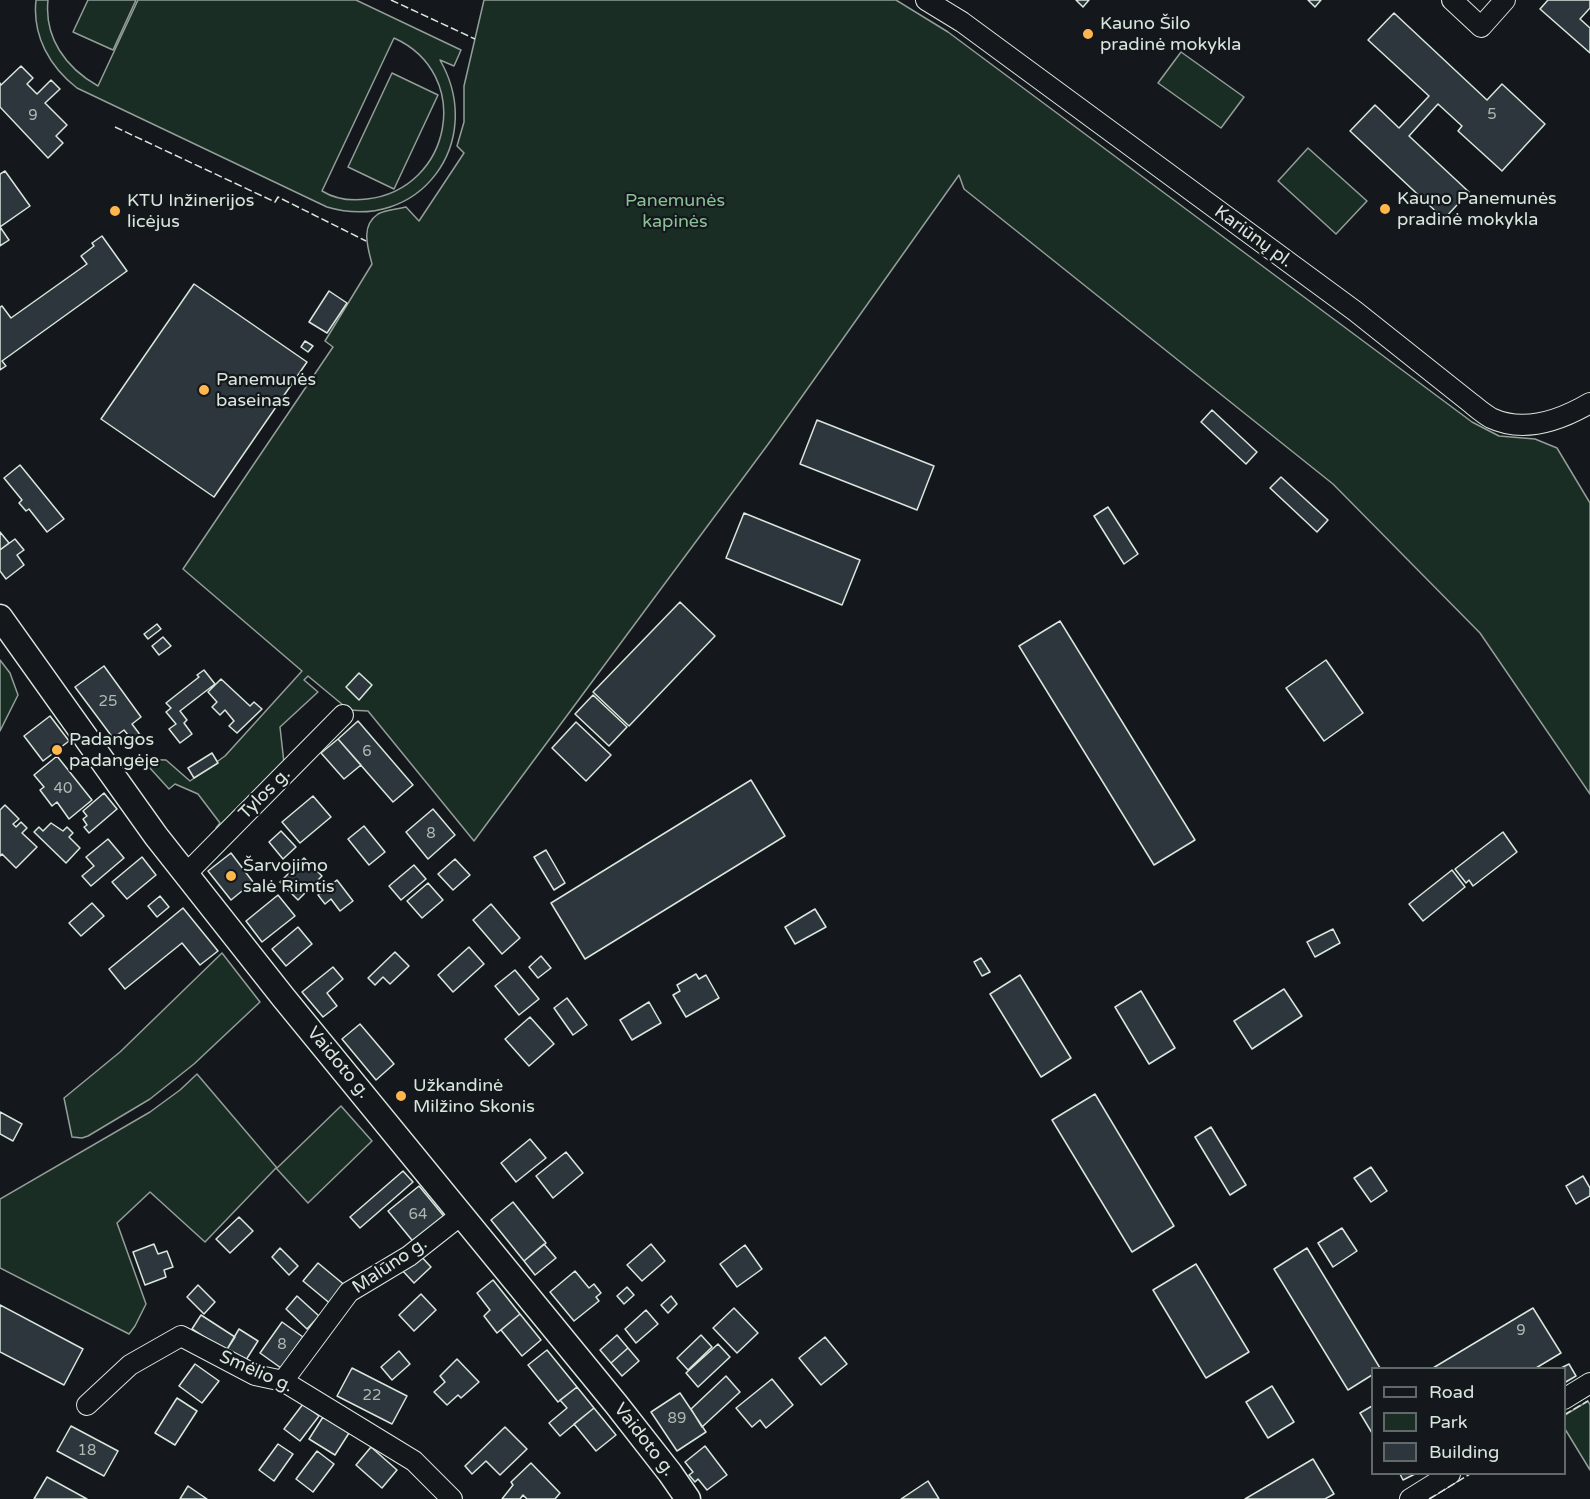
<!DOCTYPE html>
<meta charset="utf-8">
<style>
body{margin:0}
#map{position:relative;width:1590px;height:1499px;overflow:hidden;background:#14181c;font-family:"Varela Round",sans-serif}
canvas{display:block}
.legend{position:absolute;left:1371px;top:1367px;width:195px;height:108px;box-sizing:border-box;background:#14181c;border:2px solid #626a69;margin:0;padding:8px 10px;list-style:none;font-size:18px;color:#d8e6dc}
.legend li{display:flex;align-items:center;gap:12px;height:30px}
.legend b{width:30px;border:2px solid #626a69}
</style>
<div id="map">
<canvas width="1590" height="1499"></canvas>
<ul class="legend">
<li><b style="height:8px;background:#14181c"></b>Road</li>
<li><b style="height:16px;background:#1a2d24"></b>Park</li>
<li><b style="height:16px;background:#2c363c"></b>Building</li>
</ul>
</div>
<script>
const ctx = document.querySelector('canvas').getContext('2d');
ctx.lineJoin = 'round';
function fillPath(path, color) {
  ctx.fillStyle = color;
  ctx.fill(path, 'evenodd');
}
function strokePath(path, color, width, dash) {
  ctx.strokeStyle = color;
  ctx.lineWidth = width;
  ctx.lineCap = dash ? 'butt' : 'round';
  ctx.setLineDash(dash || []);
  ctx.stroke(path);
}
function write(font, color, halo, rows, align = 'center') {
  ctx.font = font + ' "Varela Round",sans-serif';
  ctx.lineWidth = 4.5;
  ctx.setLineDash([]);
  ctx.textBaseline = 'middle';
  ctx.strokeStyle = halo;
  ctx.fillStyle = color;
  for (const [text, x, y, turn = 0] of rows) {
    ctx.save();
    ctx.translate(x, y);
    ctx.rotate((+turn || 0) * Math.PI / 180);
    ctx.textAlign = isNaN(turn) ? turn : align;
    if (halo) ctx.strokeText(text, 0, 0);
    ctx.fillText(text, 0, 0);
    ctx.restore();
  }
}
const green = new Path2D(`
 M36 0H48C44 38 66 68 98 86L138 0H356L461 50 454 66 440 60C487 142 419 234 327 207L77 88C50 67 32 36 36 0ZM394 38C474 74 452 189 367 199 352 201 335 199 322 191Z
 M88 0H136L113 50 73 32Z
 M484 0H896L948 32 1472 422 1499 436 1535 439 1557 448 1590 503V794L1480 633 1333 484 964 189 959 175 769 443 474 841 368 711 349 710 308 676 304 680 318 692 280 727 284 763 220 833 216 828 220 823 198 794 175 784 169 789 149 767 132 759 166 760 190 781 225 756 302 671 183 569 333 347 325 341 372 264C368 248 360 226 378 214 385 210 398 209 406 207L419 221 464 153 457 146 464 122V86Z
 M1181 52 1244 97 1221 128 1158 83Z
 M392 73 438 95 394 189 348 167Z
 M1308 148 1367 201 1336 234 1278 181Z
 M0 660 10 673 18 695 0 731Z
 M222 953 260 1002 194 1064 150 1099 88 1136 82 1138 72 1137 64 1098 120 1052Z
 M197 1074 277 1168 341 1106 372 1141 308 1203 276 1168 205 1242 150 1192 117 1223 146 1304 135 1326 129 1334 0 1268V1199L150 1112 180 1090Z
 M1588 1401 1590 1405V1470L1565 1429V1415Z`);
fillPath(green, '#1a2d24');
strokePath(green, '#939e99', 1.5);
const building = new Path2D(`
 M1076 0H1089L1083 7Z
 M1308 0H1321L1315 7Z
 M1548 0H1590V8L1580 19 1590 28V53L1540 9Z
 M1394 13 1487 100 1502 84 1545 124 1502 171 1458 131 1462 126 1438 104 1409 136 1469 192 1444 219 1350 131 1375 105 1399 128 1429 96 1368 40Z
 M21 66 33 78 27 84 37 94 51 80 60 89 45 103 67 125 56 136 63 143 48 158 0 107V83L1 85Z
 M5 171 30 206 0 227 9 240 0 246V174Z
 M102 236 127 271 2 361 6 366 0 370V307L2 306 11 318 87 264 81 256 94 246 92 243Z
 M194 284 307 362 214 497 101 419Z
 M329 291 347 303 327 333 309 322Z
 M305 341 313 346 308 352 301 347Z
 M1212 410 1257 452 1246 464 1201 422Z
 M817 420 934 466 917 510 800 464Z
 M20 465 64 519 47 532 29 509 26 511 19 503 22 500 4 478Z
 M1281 477 1328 520 1317 532 1270 488Z
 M1108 507 1138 554 1124 564 1094 516Z
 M744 513 860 560 842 605 726 558Z
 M0 532 9 543 0 550Z
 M15 539 24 550 17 555 24 565 6 579 0 571V550Z
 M680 602 715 636 629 726 593 692Z
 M1060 621 1195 840 1154 865 1019 646Z
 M157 624 161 629 148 639 144 634Z
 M163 637 171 646 159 655 152 646Z
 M1326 660 1363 713 1324 741 1286 688Z
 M104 666 141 717 132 724 141 736 133 741 124 730 113 738 75 687Z
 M204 670 215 684 180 711 187 720 184 723 192 734 180 743 169 729 176 724 166 712 171 708 166 703 199 677 197 675Z
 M359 673 372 685 359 700 346 687Z
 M221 679 250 706 254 702 262 709 237 733 229 726 234 721 225 710 220 715 212 707 217 702 208 692Z
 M593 695 627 727 609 746 575 714Z
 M50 716 69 741 43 761 24 736Z
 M358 721 413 785 393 802 338 739Z
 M576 722 611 755 586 781 552 748Z
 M338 739 361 765 344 779 321 753Z
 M212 753 218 763 194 778 188 768Z
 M57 756 92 800 69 819 57 802 52 806 40 790 44 787 34 775Z
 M751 780 785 836 585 959 551 903Z
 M104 793 117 809 89 833 84 827 87 825 83 819 87 816 83 811Z
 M313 796 331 817 300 843 282 822Z
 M5 805 19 819 13 824 16 827 21 822 27 828 22 833 37 847 16 868 2 854 0 856V810Z
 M433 809 455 835 428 859 406 832Z
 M51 823 63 831 67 827 73 833 69 837 80 848 66 863 34 832 39 827 43 831Z
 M364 826 385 852 369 865 348 839Z
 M281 831 296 847 283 859 269 842Z
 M1503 832 1517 852 1473 886 1469 880 1466 883 1455 869Z
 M108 839 124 858 91 886 82 876 94 866 86 857Z
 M546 850 565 883 554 890 534 857Z
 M231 853 253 882 231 900 208 871Z
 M142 857 156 875 127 899 112 882Z
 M304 858 322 876 298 900 280 882Z
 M455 859 470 875 453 890 438 874Z
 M414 865 426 879 401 900 389 886Z
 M1452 870 1465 887 1423 921 1409 904Z
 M337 880 353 901 340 911 331 899 325 904 318 895Z
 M428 883 443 900 422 918 407 901Z
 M278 895 295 916 262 942 246 921Z
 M160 896 169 907 157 917 148 906Z
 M92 903 104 916 81 936 69 923Z
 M491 904 520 938 502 954 473 920Z
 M183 908 218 951 200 965 182 943 125 989 109 969Z
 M815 909 826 927 795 944 785 927Z
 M298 927 312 944 286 966 272 949Z
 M1333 929 1340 943 1315 957 1307 942Z
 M469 947 484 964 453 992 438 975Z
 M395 952 409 966 390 984 383 977 375 985 368 978Z
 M541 956 551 968 538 978 529 967Z
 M981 958 990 972 982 976 974 962Z
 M333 967 343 979 327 993 337 1006 323 1017 302 992Z
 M515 970 539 999 519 1015 495 986Z
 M696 974 699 979 706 975 719 998 686 1017 673 995 680 991 677 985Z
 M1020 975 1071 1058 1041 1077 990 994Z
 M1284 989 1302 1016 1252 1049 1234 1021Z
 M1141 991 1175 1048 1149 1064 1115 1007Z
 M567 998 587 1025 573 1035 554 1008Z
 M649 1002 661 1023 632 1040 620 1020Z
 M530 1017 554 1044 529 1066 505 1039Z
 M360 1024 394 1064 376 1080 342 1039Z
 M1095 1094 1174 1226 1132 1252 1052 1120Z
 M0 1112 22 1124 13 1141 0 1134Z
 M1211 1127 1246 1185 1230 1195 1195 1137Z
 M530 1139 546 1158 516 1182 501 1163Z
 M566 1152 583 1173 553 1198 536 1176Z
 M1371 1167 1387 1191 1371 1202 1354 1178Z
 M403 1171 413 1182 360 1228 350 1217Z
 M1583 1176 1590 1188V1196L1576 1204 1566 1186Z
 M419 1186 447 1220 416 1245 388 1211Z
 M513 1202 546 1243 524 1261 491 1220Z
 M239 1217 253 1231 230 1253 216 1239Z
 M1342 1228 1357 1251 1333 1267 1318 1243Z
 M154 1244 158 1254 167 1251 173 1267 164 1270 166 1277 145 1285 133 1252Z
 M544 1244 556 1258 535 1275 524 1261Z
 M651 1244 665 1261 642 1281 627 1265Z
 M745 1245 762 1269 737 1287 720 1264Z
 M280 1248 298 1266 289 1275 272 1257Z
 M1307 1248 1380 1368H1372V1375L1348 1390 1274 1269Z
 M418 1253 431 1267 414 1283 401 1269Z
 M318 1263 347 1287 332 1305 303 1281Z
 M1196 1264 1249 1352 1206 1378 1153 1290Z
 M575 1271 589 1288 594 1284 601 1293 596 1297 599 1301 574 1321 550 1292Z
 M493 1280 520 1314 497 1333 484 1316 490 1310 477 1293Z
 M198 1285 215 1302 204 1314 187 1297Z
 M627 1287 634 1295 624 1304 617 1296Z
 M421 1294 436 1310 414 1331 399 1315Z
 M297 1296 319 1316 307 1329 286 1309Z
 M671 1296 677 1304 668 1313 661 1305Z
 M0 1305 83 1349 64 1385 0 1352Z
 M734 1308 758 1333 737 1353 713 1328Z
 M1533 1308 1561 1353 1536 1368H1433Z
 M646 1310 658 1324 636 1343 625 1329Z
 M520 1314 541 1340 522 1356 501 1330Z
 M201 1315 235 1337 226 1351 192 1329Z
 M282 1322 303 1337 281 1368 260 1353Z
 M239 1329 258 1341 244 1363 226 1351Z
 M617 1335 628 1348 611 1363 600 1350Z
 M701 1335 712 1347 688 1370 677 1358Z
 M825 1337 847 1364 821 1385 799 1358Z
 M718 1344 730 1357 698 1387 686 1373Z
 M628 1348 639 1361 622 1376 611 1363Z
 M547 1350 577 1387 558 1402 528 1365Z
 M399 1351 410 1364 392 1380 381 1367Z
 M457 1359 479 1382 461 1398 458 1395 447 1405 434 1392 445 1382 440 1376Z
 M195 1364 219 1381 202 1403 179 1386Z
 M1569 1364 1576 1376 1564 1383V1368H1561Z
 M352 1368 407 1396 392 1424 337 1396Z
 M726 1376 740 1392 702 1427 691 1409Z
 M772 1379 793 1405 766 1428 760 1420 752 1427 736 1408Z
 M1272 1386 1294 1422 1268 1438 1246 1402Z
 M577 1387 594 1408 560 1436 549 1423 567 1408 560 1400Z
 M680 1393 706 1432 677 1451 651 1412Z
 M177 1398 197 1411 175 1445 155 1433Z
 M303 1404 319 1416 300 1441 284 1429Z
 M1372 1406V1433L1360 1413Z
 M594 1408 616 1435 596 1451 574 1424Z
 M323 1417 349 1433 335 1455 309 1439Z
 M71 1426 118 1451 104 1476 57 1451Z
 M505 1427 527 1449 500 1475 486 1461 472 1474 465 1466Z
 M278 1444 293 1454 274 1481 259 1470Z
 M705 1446 727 1475 707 1490 698 1479 695 1482 689 1475 693 1472 685 1462Z
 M371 1447 397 1470 382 1488 356 1465Z
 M317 1451 334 1464 313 1492 296 1479Z
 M1313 1459 1334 1494 1325 1499H1245Z
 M531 1463 560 1493 555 1499H527L523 1495 520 1499H502L513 1485 511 1482Z
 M1400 1474H1415L1403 1480Z
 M47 1477 87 1499H34Z
 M928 1481 939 1499H901Z
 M188 1486 207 1499H180Z`);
fillPath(building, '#2c363c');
strokePath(building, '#d8e6dc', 1.5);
const minor = new Path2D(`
 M926 0 962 22 1355 311 1472 404C1478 409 1484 414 1491 418 1525 434 1561 420 1590 403
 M1452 0 1481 27 1505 0
 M186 874 343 715
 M283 1381 349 1292 409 1256 461 1215
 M1564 1399 1590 1383
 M87 1405 130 1365 181 1336 255 1375 283 1381 414 1461 452 1499
 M1410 1499 1450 1474`);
const major = new Path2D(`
 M0 617 156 836 283 997 616 1404 670 1473 688 1499`);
strokePath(minor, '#d8e6dc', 22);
strokePath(major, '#d8e6dc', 27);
strokePath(minor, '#14181c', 20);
strokePath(major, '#14181c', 24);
strokePath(new Path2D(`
 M391 0 475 39
 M115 127 275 202 278 197 366 241
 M1564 1415 1588 1401
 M1429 1499 1470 1474`), '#d8e6dc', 1.5, [8, 3]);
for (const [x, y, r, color] of [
 [1088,34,6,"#ffb74d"],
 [1385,209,6,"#ffb74d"],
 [115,211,6,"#ffb74d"],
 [204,390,6,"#ffb74d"],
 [57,750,6,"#ffb74d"],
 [231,876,6,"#ffb74d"],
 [401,1096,6,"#ffb74d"]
]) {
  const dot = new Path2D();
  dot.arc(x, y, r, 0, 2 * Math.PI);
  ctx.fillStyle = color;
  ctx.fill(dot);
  strokePath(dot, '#14181c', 2);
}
write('15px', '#adbab4', null, [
 ["5",1492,115],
 ["9",33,116],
 ["25",108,702],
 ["6",367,752],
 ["40",63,789],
 ["8",431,834],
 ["64",418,1215],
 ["9",1521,1331],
 ["8",282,1345],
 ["22",372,1396],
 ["89",677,1419],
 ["18",87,1451]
]);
write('18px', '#d8e6dc', '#14181c', [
 ["Kauno Šilo",1100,24],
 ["pradinė mokykla",1100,45],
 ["Kauno Panemunės",1397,199],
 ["pradinė mokykla",1397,220],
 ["KTU Inžinerijos",127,201],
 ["licėjus",127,222],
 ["Panemunės",216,380],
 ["baseinas",216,401],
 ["Padangos",69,740],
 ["padangėje",69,761],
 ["Šarvojimo",243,866],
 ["salė Rimtis",243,887],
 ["Užkandinė",413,1086],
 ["Milžino Skonis",413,1107]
], 'left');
write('18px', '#8ac095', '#14181c', [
 ["Panemunės",675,201],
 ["kapinės",675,222]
]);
write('18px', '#d8e6dc', '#14181c', [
 ["Kariūnų pl.",1253,237,36],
 ["Tylos g.",265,794,-45],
 ["Vaidoto g.",338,1063,50],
 ["Malūno g.",390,1266,-34],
 ["Smėlio g.",256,1372,24],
 ["Vaidoto g.",644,1440,52]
]);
</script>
